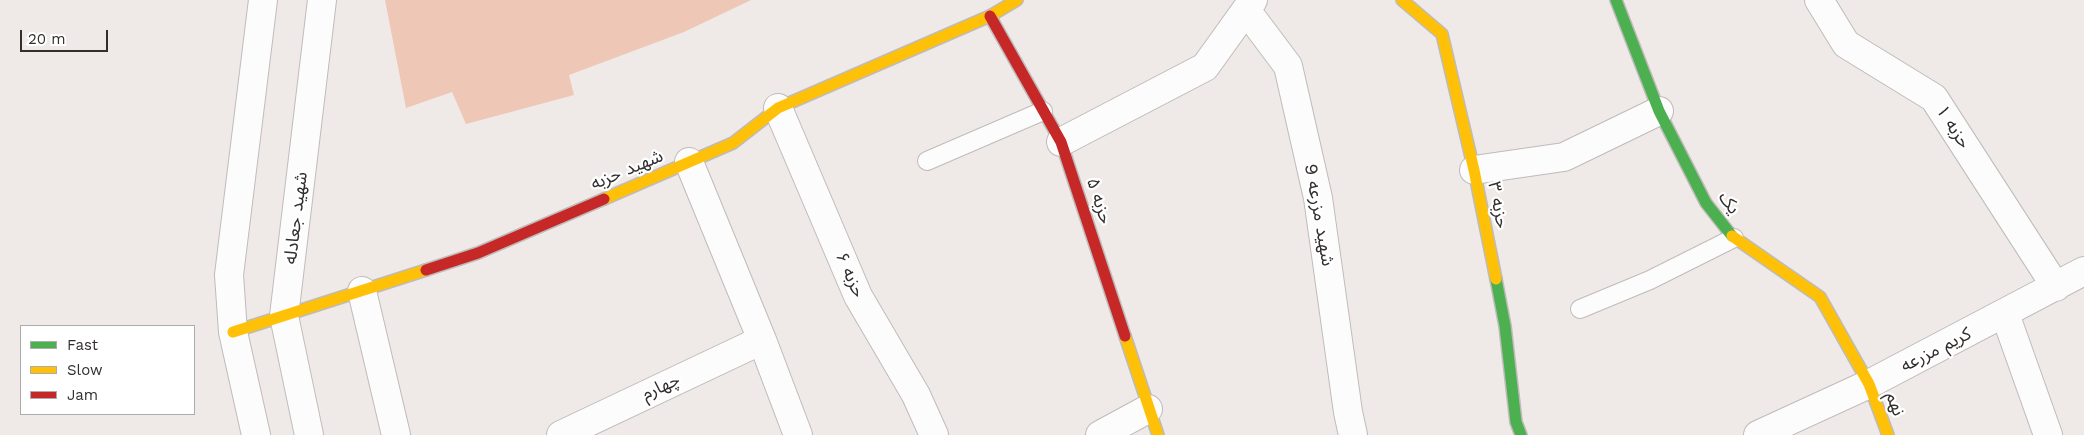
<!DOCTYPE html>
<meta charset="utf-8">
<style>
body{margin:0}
#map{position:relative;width:2084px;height:435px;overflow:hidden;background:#efeae8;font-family:"Work Sans",sans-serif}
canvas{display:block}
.legend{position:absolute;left:20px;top:325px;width:175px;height:90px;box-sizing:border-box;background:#fff;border:1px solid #adabab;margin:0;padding:6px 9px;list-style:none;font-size:15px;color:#312e2d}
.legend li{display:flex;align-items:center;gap:10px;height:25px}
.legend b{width:25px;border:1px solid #adabab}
.scale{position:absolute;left:20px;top:30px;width:88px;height:22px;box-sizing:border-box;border:2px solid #312e2d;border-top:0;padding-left:6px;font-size:15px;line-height:18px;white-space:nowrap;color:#312e2d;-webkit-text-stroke:4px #fff;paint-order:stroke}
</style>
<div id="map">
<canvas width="2084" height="435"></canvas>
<ul class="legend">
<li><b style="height:6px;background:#4caf50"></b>Fast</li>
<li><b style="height:6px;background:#ffc107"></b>Slow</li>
<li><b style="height:6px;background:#c62828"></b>Jam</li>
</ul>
<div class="scale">20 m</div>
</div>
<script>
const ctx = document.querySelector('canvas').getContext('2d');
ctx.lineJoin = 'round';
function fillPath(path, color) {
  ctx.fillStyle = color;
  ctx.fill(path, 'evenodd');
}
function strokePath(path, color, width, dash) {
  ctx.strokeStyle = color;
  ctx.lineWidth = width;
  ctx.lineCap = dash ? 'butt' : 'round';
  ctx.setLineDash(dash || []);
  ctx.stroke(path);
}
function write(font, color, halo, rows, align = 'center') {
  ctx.font = font + ' "Work Sans","Noto Sans Arabic",sans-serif';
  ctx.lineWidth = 4.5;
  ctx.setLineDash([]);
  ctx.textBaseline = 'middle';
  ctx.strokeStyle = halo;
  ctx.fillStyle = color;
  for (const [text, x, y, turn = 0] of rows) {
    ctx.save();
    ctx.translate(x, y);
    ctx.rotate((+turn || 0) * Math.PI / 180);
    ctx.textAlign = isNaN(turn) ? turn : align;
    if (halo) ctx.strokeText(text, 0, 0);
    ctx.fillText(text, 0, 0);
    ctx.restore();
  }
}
fillPath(new Path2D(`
 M385 0H751L684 32 569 75 574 95 466 124 452 92 406 108Z`), '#eec7b6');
const lane = new Path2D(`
 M927 161 1043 111
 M1580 309 1650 280 1734 238`);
const street = new Path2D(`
 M1819 0 1846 44 1934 98 2056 287
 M1246 10 1288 66 1318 198 1348 412 1353 435
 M778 108 858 296 916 395 934 435
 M1061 142 1205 67 1253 0
 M689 162 762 340 798 435
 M1474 170 1564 157 1659 111
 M362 291 396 435
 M2005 314 2048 435
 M256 435 233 332 229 275 263 0
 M309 435 284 316 322 0
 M561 435 762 340
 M1100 435 1148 409
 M1758 435 1869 384 2084 271`);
const fast = new Path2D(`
 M1616 0 1659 111 1706 203 1732 236
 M1496 279 1505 326 1516 422 1521 435`);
const slow = new Path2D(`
 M1402 0 1442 34 1474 170 1496 279
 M604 199 733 143 778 108 990 16 1017 0
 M1732 236 1820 297 1869 384 1888 435
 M233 332 426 270
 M1125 336 1158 435`);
const jam = new Path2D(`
 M990 16 1061 142 1125 336
 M426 270 478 253 604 199`);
strokePath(lane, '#bfbbb9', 20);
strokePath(street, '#bfbbb9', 30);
strokePath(fast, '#bfbbb9', 14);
strokePath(slow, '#bfbbb9', 14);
strokePath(jam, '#bfbbb9', 14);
strokePath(lane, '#fdfcfc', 18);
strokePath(street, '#fdfcfc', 28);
strokePath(fast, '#4caf50', 11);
strokePath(slow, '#ffc107', 11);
strokePath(jam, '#c62828', 11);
write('18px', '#312e2d', '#fff', [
 ["حزبه ۱",1953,127,57],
 ["شهید حزبه",627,170,-23],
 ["حزبه ۵",1099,201,72],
 ["یک",1729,203,54],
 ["حزبه ۳",1498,205,79],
 ["شهید مزرعه 9",1319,215,80],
 ["شهید جعادله",296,218,-83],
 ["حزبه ۶",850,275,66],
 ["کریم مزرعه",1936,350,-27],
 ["چهارم",661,387,-25],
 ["نهم",1895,404,70]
]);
</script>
